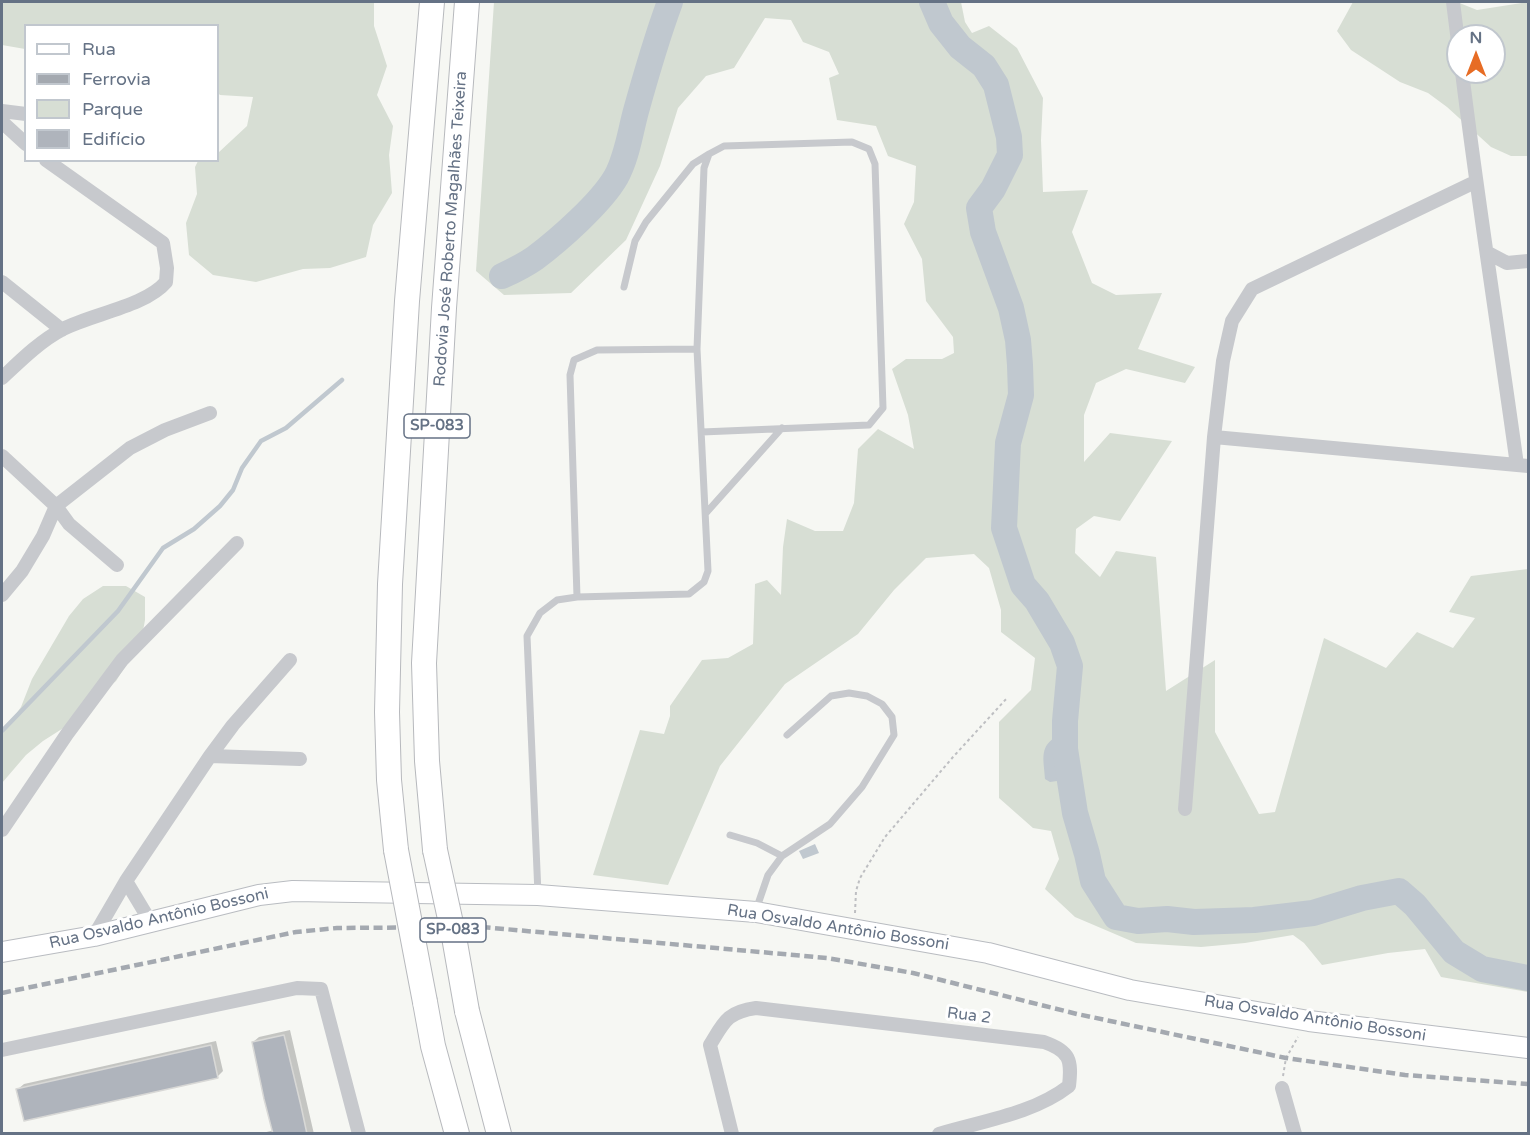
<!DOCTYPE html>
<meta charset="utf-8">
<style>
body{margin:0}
#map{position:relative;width:1530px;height:1135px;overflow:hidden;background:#f6f7f3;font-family:"Varela Round",sans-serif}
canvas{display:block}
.frame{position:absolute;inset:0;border:3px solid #657285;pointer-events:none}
.legend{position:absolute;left:24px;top:24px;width:195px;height:138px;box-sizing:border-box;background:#fff;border:2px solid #c1c7ce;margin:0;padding:8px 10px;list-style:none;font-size:18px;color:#657285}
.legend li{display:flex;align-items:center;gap:12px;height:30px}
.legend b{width:30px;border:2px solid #c1c7ce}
.north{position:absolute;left:1446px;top:24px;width:60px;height:60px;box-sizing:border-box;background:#fff;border:2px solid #c1c7ce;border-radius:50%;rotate:0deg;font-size:16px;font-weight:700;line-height:24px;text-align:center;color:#657285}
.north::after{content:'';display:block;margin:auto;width:21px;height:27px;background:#e76c24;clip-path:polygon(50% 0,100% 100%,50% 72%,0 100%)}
</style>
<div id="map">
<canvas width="1530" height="1135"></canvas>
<div class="frame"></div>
<ul class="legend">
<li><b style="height:8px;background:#fff"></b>Rua</li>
<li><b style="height:8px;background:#a4a9b0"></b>Ferrovia</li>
<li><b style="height:16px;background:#d7ded4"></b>Parque</li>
<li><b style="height:16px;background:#afb4bc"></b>Edifício</li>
</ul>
<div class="north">N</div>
</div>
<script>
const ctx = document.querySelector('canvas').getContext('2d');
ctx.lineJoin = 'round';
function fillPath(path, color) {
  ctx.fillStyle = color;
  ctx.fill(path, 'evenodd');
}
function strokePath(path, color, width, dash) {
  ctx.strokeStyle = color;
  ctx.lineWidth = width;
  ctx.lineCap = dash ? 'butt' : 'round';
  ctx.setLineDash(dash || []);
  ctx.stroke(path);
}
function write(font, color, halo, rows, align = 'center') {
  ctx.font = font + ' "Varela Round",sans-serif';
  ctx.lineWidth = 6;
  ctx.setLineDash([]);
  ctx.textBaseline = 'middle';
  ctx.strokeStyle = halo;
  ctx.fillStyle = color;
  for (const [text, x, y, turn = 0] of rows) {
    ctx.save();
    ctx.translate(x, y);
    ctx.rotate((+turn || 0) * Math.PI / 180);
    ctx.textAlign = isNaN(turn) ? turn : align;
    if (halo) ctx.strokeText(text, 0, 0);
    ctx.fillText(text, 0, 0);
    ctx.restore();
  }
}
fillPath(new Path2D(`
 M2 2H374V26L387 66 377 95 393 126 389 155 392 193 373 225 366 257 330 268 303 269 256 282 213 275 189 255 186 223 197 194 195 167 198 161 218 160V153L247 126 253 97 220 95 218 93V26H26L25 49 2 45Z
 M494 2H961L965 22 972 33 989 26 1017 48 1043 98 1041 140 1043 192 1088 190 1072 232 1092 283 1116 295 1162 293 1138 349 1195 367 1185 383 1126 369 1096 383 1084 415V462L1110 433 1172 441 1120 521 1094 516 1076 529 1075 553 1100 577 1116 551 1156 557 1166 691 1215 660V732L1259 814 1275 812 1324 638 1386 668 1417 632 1453 648 1475 618 1449 612 1471 576 1528 569V992L1441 977 1425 949 1388 953 1322 965 1304 943 1293 935 1245 943 1201 947 1136 943 1075 917 1045 889 1059 859 1051 831 1033 828 999 798V722L1031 690 1035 658 1001 632V610L989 568 974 554 926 558 894 590 858 634 785 684 720 766 668 885 593 875 640 730 664 734 670 716V706L702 660 728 658 753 644 755 584 767 580 781 595 783 547 787 519 815 531H843L854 503 858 449 878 429 914 449 908 415 892 369 906 359H942L954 353 953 337 926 301 922 259 904 224 914 202 916 166 888 156 876 126 837 120 829 78 839 74 829 52 803 42 791 20 765 18 734 68 706 76 678 108 660 166 626 240 571 293 504 295 476 271Z
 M1353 2H1457L1477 10 1528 2V156H1511L1491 147 1447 107 1428 93 1400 82 1351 50 1337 31ZM1458 36H1494V72H1458Z
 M103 586H126L145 597V620L141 642 116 681 65 727 43 741 26 755 2 783V734L21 707 32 679 69 616 83 599Z`), '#d7ded4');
fillPath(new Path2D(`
 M1059 735 1060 758 1057 781 1050 782 1045 779C1044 759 1038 746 1059 735Z
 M815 844 819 853 803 859 799 851Z`), '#c0c8cf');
fillPath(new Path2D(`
 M290 1030 314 1134H259L274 1130 253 1042 259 1037Z
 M216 1041 223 1071 217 1077 18 1089 24 1084Z`), '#0003');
strokePath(new Path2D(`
 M2 731 118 611 163 548 194 529 220 506 233 490 242 468 261 441 286 428 342 380`), '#c0c8cf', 4.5);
strokePath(new Path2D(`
 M932 2 941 23 960 47 984 66 996 85 1009 137 1010 155 993 189 979 208 983 232 1011 308 1018 340 1020 365 1021 395 1008 443 1004 528 1023 585 1037 601 1062 643 1070 666 1065 721V749L1075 813 1087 854 1093 881 1116 917 1138 921 1167 919 1194 922 1254 920 1313 913 1362 898 1399 891 1415 905 1454 952 1482 969 1528 978
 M502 276C513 271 525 265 535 258 559 240 601 203 616 177 627 157 630 133 636 111 646 75 657 37 670 2`), '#c0c8cf', 26);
const building = new Path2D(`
 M284 1035 301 1106 307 1134H273L264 1099 252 1042Z
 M211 1045 218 1078 24 1121 16 1089Z`);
fillPath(building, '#afb4bc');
strokePath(building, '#d8d8d6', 1.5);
const secondary = new Path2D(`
 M2 952 94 936 259 895 293 891 538 895 756 912 988 953 1130 990 1309 1021 1528 1048`);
const highway = new Path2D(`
 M396 850 389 780 387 712 390 584 407 301 432 2
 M435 850 427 761 424 663 444 308 467 2
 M425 1002 433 1046 457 1134
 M467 1011 499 1134`);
strokePath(secondary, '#b9bcc1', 22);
strokePath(highway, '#b7b9bd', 26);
strokePath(new Path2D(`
 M855 913 856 891 860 878 885 837 953 757 1008 697
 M1283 1076 1286 1058 1298 1037`), '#bebfc2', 2, [3, 3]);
strokePath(new Path2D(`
 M624 287 635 241 646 222 693 164 709 154
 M706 513 782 428
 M577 597 570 375 574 360 597 350 697 349
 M730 835 757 843 782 856
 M538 894 527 636 540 613 557 600 577 597 689 594 704 582 708 571 697 349 704 168 709 154 724 146 852 142 869 149 875 164 883 408 869 425 702 432
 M756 910 768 875 782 856 830 824 862 787 894 735 892 717 882 704 867 696 849 693 831 696 787 735`), '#c7c9cd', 7);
strokePath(new Path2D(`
 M1453 2 1458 42
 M1462 72C1478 203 1499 334 1517 465
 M2 111 26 114
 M2 122 26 144
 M1488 253 1507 263 1528 261
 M2 282 62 330
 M2 378C20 361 40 341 63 329 92 314 146 306 166 282L167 268 163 243 46 160
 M1214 437 1528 466
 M2 456 56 506 69 524 117 565
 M2 595 22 571 43 536 56 506 130 448 165 430 210 413
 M210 756 300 759
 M1185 809 1214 437 1223 361 1232 321 1252 289 1475 182
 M2 830 67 734 122 660 237 543
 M126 881 150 921
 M94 936 126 881 210 756 233 725 290 660
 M2 1050 297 988 321 989 359 1134
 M1282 1088 1295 1134
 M732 1134 710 1045C724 1022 727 1012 756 1008L1044 1042C1070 1051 1072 1060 1069 1086 1033 1114 982 1121 939 1134`), '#c7c9cd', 14);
strokePath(secondary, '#fff', 20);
strokePath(highway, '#fff', 24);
strokePath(new Path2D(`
 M2 993 296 932 337 928 482 927 827 958 913 973 1077 1014 1286 1058 1405 1075 1528 1084`), '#a4a9b0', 4.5, [9, 4.5]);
const highwayBridge = new Path2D(`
 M396 850 425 1002
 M435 850 454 937 467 1011`);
strokePath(highwayBridge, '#b7b9bd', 26, []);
strokePath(highwayBridge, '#fff', 24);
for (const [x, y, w] of [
 [437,426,66],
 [453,930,66]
]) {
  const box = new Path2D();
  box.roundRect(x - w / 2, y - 12, w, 24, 4.5);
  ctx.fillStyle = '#fff';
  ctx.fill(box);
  strokePath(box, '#657285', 1.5);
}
write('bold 15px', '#657285', null, [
 ["SP-083",437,426],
 ["SP-083",453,930]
]);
write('16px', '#657285', '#fff', [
 ["Rodovia José Roberto Magalhães Teixeira",451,229,-86],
 ["Rua Osvaldo Antônio Bossoni",159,919,-13],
 ["Rua Osvaldo Antônio Bossoni",838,928,9],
 ["Rua 2",969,1016,7],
 ["Rua Osvaldo Antônio Bossoni",1315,1019,9]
]);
</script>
